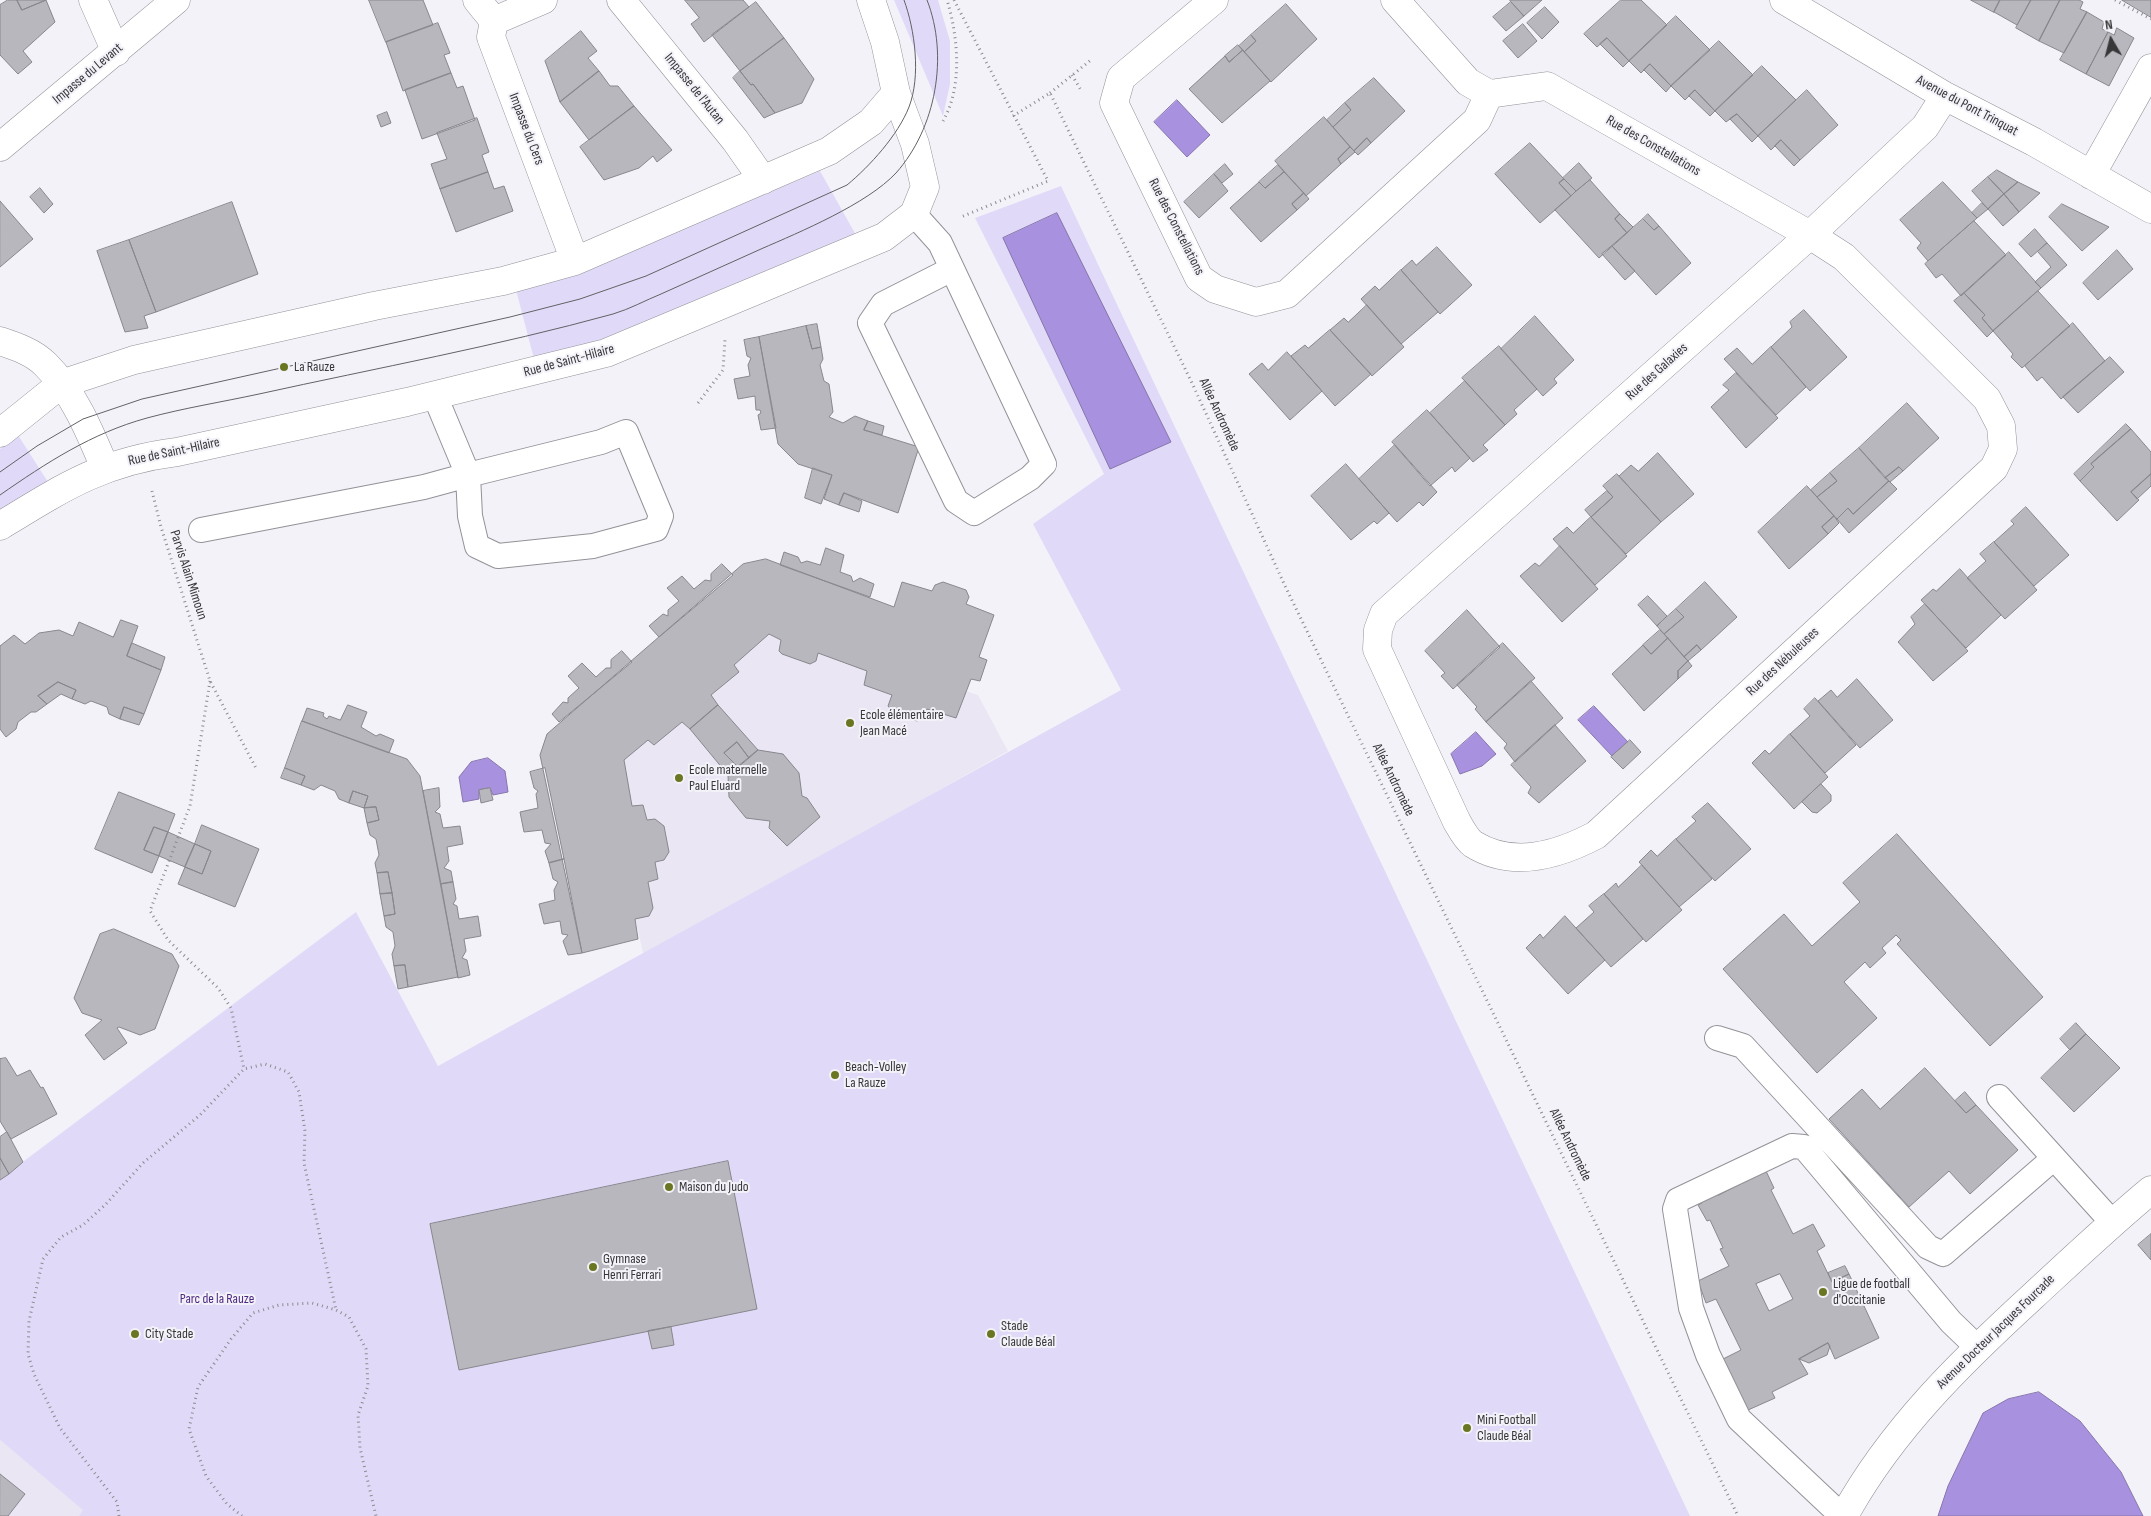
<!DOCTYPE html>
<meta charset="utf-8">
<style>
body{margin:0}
#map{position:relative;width:2151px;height:1516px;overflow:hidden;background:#f4f2f9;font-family:"Sofia Sans Condensed",sans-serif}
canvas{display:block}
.north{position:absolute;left:2086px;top:15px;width:50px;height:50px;-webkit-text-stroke:4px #f4f2f9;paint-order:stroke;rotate:352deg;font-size:14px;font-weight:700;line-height:20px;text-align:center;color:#373739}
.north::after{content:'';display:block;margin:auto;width:18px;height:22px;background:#373739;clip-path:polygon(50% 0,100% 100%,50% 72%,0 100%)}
</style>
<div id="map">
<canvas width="2151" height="1516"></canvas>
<div class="north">N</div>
</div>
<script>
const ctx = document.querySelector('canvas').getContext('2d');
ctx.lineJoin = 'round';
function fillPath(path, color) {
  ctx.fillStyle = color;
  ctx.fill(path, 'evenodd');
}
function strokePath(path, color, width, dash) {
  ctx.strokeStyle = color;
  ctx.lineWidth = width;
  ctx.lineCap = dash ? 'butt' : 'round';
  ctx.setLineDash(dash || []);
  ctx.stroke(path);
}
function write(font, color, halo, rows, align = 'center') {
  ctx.font = font + ' "Sofia Sans Condensed",sans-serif';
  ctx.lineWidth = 4;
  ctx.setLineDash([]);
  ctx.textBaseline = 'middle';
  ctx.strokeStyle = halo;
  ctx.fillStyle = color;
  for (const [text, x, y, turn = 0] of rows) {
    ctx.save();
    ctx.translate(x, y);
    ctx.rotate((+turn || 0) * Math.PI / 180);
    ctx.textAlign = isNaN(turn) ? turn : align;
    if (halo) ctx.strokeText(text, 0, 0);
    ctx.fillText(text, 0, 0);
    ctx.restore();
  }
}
fillPath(new Path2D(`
 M698 604 978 695 1008 751 644 957 585 701Z
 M0 1440 84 1510 79 1516H0Z`), '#eae6f4');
fillPath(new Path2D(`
 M894 0H938L950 41V84L943 116Z
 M820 171 856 235 608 339 534 359 516 290 552 282 588 269Z
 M1061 186 1690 1516H79L83 1510 0 1440V1179L356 912 438 1066 1121 690 1033 524 1104 474 975 218Z
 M18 435 48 482 0 512V449Z`), '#e1d9f8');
const water = new Path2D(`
 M1177 100 1210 135 1187 157 1154 122Z
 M1057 213 1171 442 1110 469 1003 238Z
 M1594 706 1628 742 1612 756 1578 720Z
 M1476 732 1496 754 1482 766 1460 774 1451 754Z
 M488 758 505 771 508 792 493 795 490 788 479 790V799L463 802 459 777 471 762Z
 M2039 1392 2080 1421 2121 1472 2143 1516H1938L1948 1486 1983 1413 2008 1399Z`);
fillPath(water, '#a891de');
strokePath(water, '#8676ac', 1);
const building = new Path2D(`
 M8 0H17L22 10 46 0 55 22 23 51 32 62 18 74 0 55V5Z
 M17 0H46L22 10Z
 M369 0H423L433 25 386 42Z
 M685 0H743L749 7 704 42 691 24 699 18Z
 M1510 0H1542L1524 16Z
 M1621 0H1641L1667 25 1629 61 1607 38 1597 47 1584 34Z
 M1971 0H2000L1994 12Z
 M2000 0H2031L2017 25 1994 12Z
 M2031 0H2060L2039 41 2016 28Z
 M2060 0H2079L2083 2 2080 9 2087 12 2064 53 2039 41Z
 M2122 0H2151V17Z
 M756 2 784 38 740 71 712 35Z
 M1511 2 1524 16 1506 31 1493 17Z
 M1286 4 1317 39 1271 82 1244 52 1256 41 1251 35Z
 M1545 7 1559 22 1542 39 1527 23Z
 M2087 12 2104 22 2102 29 2108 32 2086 74 2060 60Z
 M1676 16 1710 50 1671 86 1650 64 1641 73 1629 61Z
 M438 23 450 53 444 55 451 73 403 91 386 42Z
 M1523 24 1537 41 1518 58 1503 41Z
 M2117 28 2134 38 2109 86 2086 74 2108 32 2114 35Z
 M581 31 597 51 588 58 599 71 560 102 545 61Z
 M1251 35 1256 41 1244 52 1239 46Z
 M784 38 814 79 802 103 775 113 753 84 751 85 740 71Z
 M1607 38 1629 61 1623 67 1600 44Z
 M1719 41 1753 75 1715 111 1695 90 1685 100 1671 86Z
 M1238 45 1243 50 1229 62 1225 56Z
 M1243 50 1270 81 1222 123 1189 89 1225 56 1229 62Z
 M1650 64 1671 86 1666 92 1644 70Z
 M1762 66 1796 100 1758 136 1737 114 1726 122 1715 111Z
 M599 71 610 86H618L634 106 589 140 560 102Z
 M740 71 751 85 753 84 775 113 764 118 733 78Z
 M451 73 457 88 463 86 475 120 422 139 405 90Z
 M1374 78 1405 111 1371 143 1367 138 1354 151 1333 127 1351 110 1345 103Z
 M1695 90 1715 111 1710 116 1689 96Z
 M1807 90 1838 125 1800 160 1781 140 1771 150 1758 136Z
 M1345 103 1351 110 1333 127 1327 120Z
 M634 106 672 150 657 162 653 156 639 168 604 180 580 147Z
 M387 112 391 123 381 127 377 116Z
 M1737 114 1758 136 1752 142 1730 119Z
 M1324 117 1350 147 1338 159 1341 164 1306 196 1275 161Z
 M477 118 489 152 482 155 488 172 440 189 431 164 447 159 437 133Z
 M1367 138 1371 143 1358 155 1354 151Z
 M1781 140 1800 160 1794 166 1775 146Z
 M1530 143 1564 179 1559 183 1571 196 1540 223 1495 174Z
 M1350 147 1355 152 1341 164 1338 159Z
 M1579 163 1592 178 1576 191 1563 178Z
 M1225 164 1233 174 1222 183 1214 174Z
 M1278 165 1284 172 1265 188 1259 182Z
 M1997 170 2018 182 2004 194 1988 177Z
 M488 172 494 189 504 186 513 211 456 232 440 189Z
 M1284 172 1304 193 1292 204 1297 210 1261 242 1230 208 1259 182 1265 188Z
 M1214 174 1228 191 1199 218 1184 202Z
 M1988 177 2004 194 1988 209 1972 191Z
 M1564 179 1576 191 1571 196 1559 183Z
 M1590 180 1620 214 1615 219 1627 233 1599 258 1555 210Z
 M1943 182 1977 218 1928 261 1917 248 1921 243 1900 220Z
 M2018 182 2040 193 2019 212 2004 194Z
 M40 188 53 204 44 213 30 197Z
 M1304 193 1309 199 1297 210 1292 204Z
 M2004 194 2019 212 2003 226 1988 209Z
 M0 201 33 239 0 267Z
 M232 202 258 274 156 312 129 240Z
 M1982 203 1988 209 1977 218 1972 213Z
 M2062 204 2109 227 2082 251 2049 217Z
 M1620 214 1633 227 1627 233 1615 219Z
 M1648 214 1659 226 1654 230 1643 219Z
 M1643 219 1654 230 1659 226 1691 263 1656 295 1612 246Z
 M1974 221 2006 255 1961 296 1942 274 1936 278 1925 264Z
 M2035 229 2047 243 2031 257 2019 244Z
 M129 240 156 312 144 316 148 328 125 332 97 251Z
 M2047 243 2067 265 2041 288 2035 282 2051 267 2038 252Z
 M1612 246 1635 271 1625 280 1602 254Z
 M1437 247 1472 285 1440 314 1401 270 1412 260 1416 265Z
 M2117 250 2133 269 2098 300 2083 283Z
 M2009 252 2041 288 1993 331 1982 318 1985 315 1964 293Z
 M1401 270 1438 312 1401 344 1361 299 1375 286 1379 290Z
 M2038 291 2070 326 2022 368 2011 357 2013 354 1993 331Z
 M1964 293 1985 315 1982 318 1993 331 1987 337 1954 301Z
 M1367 305 1404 347 1372 376 1330 330 1344 318 1348 322Z
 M1804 310 1847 357 1810 391 1771 347 1792 327 1790 322Z
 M1535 316 1574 360 1554 379 1557 383 1543 396 1501 349Z
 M2073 323 2105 361 2061 399 2042 377 2037 381 2025 366Z
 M817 324 821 347 812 349 806 326Z
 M806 326 812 349 821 347 823 359 820 365 824 381 829 384 833 412 829 417 843 423 855 416 868 421 864 430 919 447 898 513 844 493 839 505 824 499 832 475 798 464 778 444 759 337Z
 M1330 330 1371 374 1335 406 1291 356 1305 345 1308 348Z
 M759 337 776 428 761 430 758 415 761 413 760 410H756L755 396 738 399 734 379 750 376 748 365 751 358 747 356 744 340Z
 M1499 346 1537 389 1514 410 1517 414 1505 425 1462 378Z
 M1771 347 1806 387 1776 415 1724 359 1737 348 1752 364Z
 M1287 352 1322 391 1290 420 1249 374 1262 363 1268 370Z
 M2110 357 2124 372 2078 413 2063 397Z
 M1736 373 1778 418 1746 448 1711 407 1729 390 1723 385Z
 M1465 381 1505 425 1483 445 1488 450 1473 462 1430 413Z
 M1907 403 1939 438 1903 471 1899 467 1885 478 1859 448Z
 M1427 410 1470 458 1455 472 1452 467 1430 486 1392 442Z
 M868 421 884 426 882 435 864 430Z
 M2126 424 2131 429 2091 464 2094 467 2080 481 2074 474Z
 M2131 429 2151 452V474L2131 492 2139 500 2117 521 2080 481 2094 467 2091 464Z
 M1395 445 1437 492 1423 506 1419 502 1397 522 1359 479Z
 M1859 448 1889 481 1853 514 1848 508 1837 519 1817 497 1837 481 1830 473Z
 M1658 453 1694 494 1661 522 1619 476 1631 465 1638 471Z
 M1346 464 1389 513 1377 524 1374 521 1351 540 1311 496Z
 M1899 467 1903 471 1890 482 1885 478Z
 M813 468 832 475 821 504 805 498Z
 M1830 473 1837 481 1817 497 1811 490Z
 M1617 474 1661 522 1626 554 1591 517 1613 497 1603 486Z
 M2151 474V486L2137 499 2131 492Z
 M1889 481 1897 489 1849 533 1837 519 1848 508 1853 514Z
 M1807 486 1834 516 1822 527 1828 534 1789 569 1758 532Z
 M1607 491 1613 497 1591 517 1585 510Z
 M844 493 862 501 859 512 839 505Z
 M2026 507 2069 555 2034 586 1994 542 2014 524 2011 521Z
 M1834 516 1839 523 1828 534 1822 527Z
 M1591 517 1627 556 1595 585 1553 539 1567 527 1573 533Z
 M1994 542 2037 590 2005 619 1967 578 1986 561 1980 554Z
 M1560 546 1598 589 1562 622 1520 576 1535 563 1539 566Z
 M826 548 844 555 840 572 851 576 853 582 860 578 874 584 870 597 780 565 784 552 798 557 801 563 807 561 820 565Z
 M766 559 894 607 902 582 932 591 935 585 943 582 966 590 969 597 966 604 994 615 979 657 987 660 980 681 971 679 956 718 927 709 925 716 917 721 894 713 888 706 892 695 864 685 867 671 818 653 816 661 810 664 782 654 779 651 781 640 769 634 734 665 739 672 711 695 718 705 690 729 682 722 654 745 648 740 624 760 632 806 643 805 647 820 655 819 664 826 669 852 664 860 655 862 658 879 648 882 653 908 649 916 635 919 638 939 582 953 540 755 547 734 743 564Z
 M722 564 733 575 659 637 649 626 663 614 668 616V610L679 601 667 588 682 576 694 589 705 580 711 581V574Z
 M1960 569 2001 615 1966 648 1921 600 1933 589 1936 591Z
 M1705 582 1737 617 1701 650 1697 645 1684 657 1664 634 1684 617 1676 609Z
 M1648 596 1667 616 1657 626 1638 605Z
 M1925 604 1968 651 1933 681 1898 642 1915 624 1911 617Z
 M1676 609 1684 617 1664 634 1657 626Z
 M1467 610 1500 647 1453 689 1441 676 1445 673 1425 651Z
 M121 620 138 626 127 656 161 670 144 714 124 707 120 719 109 714 107 707 91 701 85 704 72 699 76 690 58 682 38 696 47 704 36 712H31L18 722 16 729 6 737 0 729V646L14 635 25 644 39 633 59 630 73 636 79 622 113 637Z
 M1660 630 1668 638 1651 654 1643 645Z
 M1668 638 1688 661 1678 671V679L1644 711 1612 674 1643 645 1651 654Z
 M132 643 165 657 161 670 127 656Z
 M1503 643 1535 678 1486 722 1475 709 1477 707 1457 685Z
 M1697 645 1701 650 1688 661 1684 657Z
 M622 651 632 662 559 722 552 714 563 702 568 703V698L579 688 568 676 582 663 596 677 606 668H611V660Z
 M1688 661 1692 666 1678 679V671Z
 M1857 679 1893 720 1860 748 1818 701 1831 690 1837 697Z
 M1531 681 1563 718 1515 762 1504 748 1507 744 1486 722Z
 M58 682 76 690 72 699 61 694 47 704 38 696Z
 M1815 698 1856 745 1825 773 1790 734 1810 716 1804 709Z
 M348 705 367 712 361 727 376 736 380 734 394 740 389 753 302 721 307 708 324 713 323 716 327 719 329 716 340 720Z
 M718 705 758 750 749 758 737 742 724 753 738 767 728 775 690 729Z
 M124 707 144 714 139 725 120 719Z
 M302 721 407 759 420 776 458 977 408 987 405 965 394 966 392 954 395 946 393 932 386 927 384 916 395 914 392 893 388 872 377 873 375 863 379 855 376 839 370 835 367 823 379 820 376 807 364 808 368 796 353 791 349 803 339 799 335 791 321 785 314 790 301 785 305 776 285 768Z
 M1555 725 1586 761 1539 803 1528 793 1531 787 1511 765Z
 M1790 734 1828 777 1794 809 1752 763 1765 750 1769 754Z
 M1630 740 1641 752 1623 769 1611 757Z
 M737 742 749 758 738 767 724 753Z
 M758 750 783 754 799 773 802 796 807 798 820 817 787 846 769 828 770 821 746 818 729 797 728 775Z
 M285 768 305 776 301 785 281 778Z
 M545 768 564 859 549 863 545 851 551 844 545 843 542 830 524 832 520 812 538 808 536 794 538 791 534 788 530 772Z
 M1821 784 1831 795V801L1817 813 1812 812 1802 802Z
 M439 788 440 807 435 812 440 814 443 828 460 826 463 844 447 847 449 861 444 868 451 871 453 882 441 884 423 791Z
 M490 788 493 800 481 803 479 790Z
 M353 791 368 796 364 808 349 803Z
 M119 792 175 814 168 832 154 827 144 850 159 856 152 873 95 849Z
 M1708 803 1751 849 1715 881 1676 839 1696 821 1692 817Z
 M376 807 379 820 367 823 364 808Z
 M202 825 259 849 235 907 178 884 185 867 202 874 211 851 195 844Z
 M154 827 168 832 159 856 144 850Z
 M168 832 195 844 185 867 159 856Z
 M1897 834 2043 997 1990 1046 1897 944 1901 940 1896 935 1882 948 1886 953 1870 968 1865 962 1844 982 1877 1018 1817 1073 1723 969 1784 914 1812 946 1860 902 1843 883Z
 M1676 839 1712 879 1679 907 1639 862 1651 850 1657 856Z
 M195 844 211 851 202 874 185 867Z
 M564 859 582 953 568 955 563 941 568 935 562 934 560 921 544 924 539 904 555 900 554 890 558 882 553 879 549 863Z
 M1642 865 1682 910 1646 942 1604 894 1616 883 1618 887Z
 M388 872 392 893 380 894 377 873Z
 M453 882 456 899 453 904 457 906 459 919 478 916 481 936 464 939 466 951 462 958 467 960 470 975 458 978 441 884Z
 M392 893 395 914 384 916 380 894Z
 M1604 894 1643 939 1611 967 1576 928 1594 912 1589 906Z
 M1565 916 1605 960 1568 994 1526 948 1540 934 1543 938Z
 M114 929 172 954 179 966 155 1029 140 1035 119 1027 117 1028 127 1043 104 1060 85 1035 102 1020 82 1013 74 998 100 934Z
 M405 965 408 987 398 989 394 966Z
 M2076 1023 2086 1034 2070 1050 2060 1039Z
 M2086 1034 2120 1068 2074 1112 2041 1078Z
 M6 1058 17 1076 30 1070 41 1088 43 1087 57 1114 11 1139 0 1121V1059Z
 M1925 1068 1966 1113 1976 1105 2018 1150 1970 1194 1949 1171 1909 1207 1829 1119 1862 1089 1880 1109Z
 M1965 1092 1976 1105 1966 1113 1955 1101Z
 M7 1132 23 1162 9 1174 0 1158V1137Z
 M0 1158 9 1174 0 1180Z
 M728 1161 757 1309 459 1370 430 1224Z
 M1766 1171 1774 1188 1771 1190 1793 1234 1813 1224 1825 1246 1817 1251 1832 1282 1849 1274 1879 1338 1835 1359 1828 1343 1799 1359 1808 1374 1772 1392 1775 1398 1748 1410 1723 1359 1741 1350 1716 1299 1706 1303 1698 1281 1729 1266 1720 1249 1723 1248 1710 1220 1707 1221 1698 1205 1702 1203 1700 1200 1716 1192 1718 1195ZM1780 1274 1793 1299 1769 1311 1756 1284Z
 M2151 1234V1260L2138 1245Z
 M1845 1266 1849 1274 1832 1282 1828 1273Z
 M671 1327 674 1345 652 1349 648 1331Z
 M1828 1343 1830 1346 1827 1355 1809 1363 1799 1359Z
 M0 1474 25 1494 8 1516H0Z`);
fillPath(building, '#b8b7bd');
strokePath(building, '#88878d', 1);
const lane = new Path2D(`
 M914 214 940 243 1044 464 1030 478 974 513 956 501 870 323 883 304 952 269
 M201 530 424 487 468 475 470 516 477 546 498 556 593 546 656 529 661 516 626 432 601 442 468 475 435 396
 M1717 1038 1743 1046 1928 1247 1943 1254 2054 1158
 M1999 1097 2112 1222
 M1842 1516 1739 1419 1708 1355 1691 1308 1675 1209 1678 1200 1792 1146 1804 1147 1951 1322 1977 1347`);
const street = new Path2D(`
 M93 0 116 52
 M477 0 494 21 491 37 575 261
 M621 0 735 140 763 180
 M1214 0 1121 78 1114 103 1199 278 1215 289 1256 302 1287 294 1477 120 1489 94
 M1395 0 1468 82 1489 94 1547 86 1810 235 1844 257 1987 399 2001 426 2003 449 1994 468 1596 835C1558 855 1513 869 1473 844 1467 840 1461 829 1457 822L1377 649 1378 630 1384 614 1810 235 1925 127 1945 96
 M1784 0 1945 96 2034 142 2151 209
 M494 21 543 0
 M0 147 176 0
 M2091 175 2151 68
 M0 341C15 346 33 352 45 364 73 391 90 432 105 468
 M0 433 61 384 134 360 374 306 503 281 575 261 829 151 871 122 896 93
 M0 526C62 488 103 461 177 452L407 402 606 353 884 237 914 214 925 187 915 144 896 93 885 42 871 0
 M1844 1516C1891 1430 1961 1362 2033 1296 2072 1260 2110 1224 2151 1190`);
strokePath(lane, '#939297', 26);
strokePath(street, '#939297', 29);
strokePath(new Path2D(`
 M954 0 1048 181 961 217
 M2115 0 2151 19
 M1072 75 1082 92
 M1050 93 1091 60
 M1013 116 1050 93 1192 383 1286 588 1738 1516
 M943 121C963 87 958 36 947 0
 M698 403 723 370 725 340
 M152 491 161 527 210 681 257 770
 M210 681 190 806 150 911 168 940 218 988 231 1008 244 1069
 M119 1516 117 1502 60 1428 34 1374 28 1354 29 1321 43 1259 61 1237 83 1225 105 1205 143 1163 200 1115 244 1069 265 1064 288 1072 299 1092 305 1131 304 1163 336 1310
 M242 1516 227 1504 206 1476 189 1429 198 1387 231 1339 253 1313 279 1305 312 1303 336 1310 349 1317 366 1349 368 1386 358 1415 360 1448 376 1516`), '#8c8b90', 3, [1, 4]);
strokePath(lane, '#fff', 24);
strokePath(street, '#fff', 28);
strokePath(new Path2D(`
 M0 472 37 446 83 419 142 399 510 317 580 299 646 276 847 185C870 166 898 135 909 107 921 76 915 30 904 0
 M0 495C46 463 92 433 147 418 184 408 222 402 259 394 377 368 497 346 613 314 630 309 646 300 661 294 694 279 728 264 761 249 800 232 867 204 896 173 936 128 949 56 927 0`), '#626265', 1);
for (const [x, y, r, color] of [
 [284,367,5,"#6a7622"],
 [850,723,5,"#6a7622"],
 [679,778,5,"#6a7622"],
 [835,1075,5,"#6a7622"],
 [669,1187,5,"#6a7622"],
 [593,1267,5,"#6a7622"],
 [1823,1292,5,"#6a7622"],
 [135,1334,5,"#6a7622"],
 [991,1334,5,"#6a7622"],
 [1467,1428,5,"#6a7622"]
]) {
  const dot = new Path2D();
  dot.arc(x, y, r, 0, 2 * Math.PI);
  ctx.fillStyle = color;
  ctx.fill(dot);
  strokePath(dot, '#f4f2f9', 2);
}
write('14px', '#373739', '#f4f2f9', [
 ["Impasse du Levant",88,74,-40],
 ["Impasse de l'Autan",694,89,51],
 ["Avenue du Pont Trinquat",1967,106,28],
 ["Impasse du Cers",526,129,69],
 ["Rue des Constellations",1653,146,30],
 ["Rue des Constellations",1176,227,63],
 ["Rue de Saint-Hilaire",569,361,-15],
 ["Rue des Galaxies",1657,372,-42],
 ["Allée Andromède",1219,415,65],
 ["Rue de Saint-Hilaire",174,452,-12],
 ["Parvis Alain Mimoun",188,575,72],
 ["Rue des Nébuleuses",1783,662,-43],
 ["Allée Andromède",1393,780,64],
 ["Allée Andromède",1570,1145,64],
 ["Avenue Docteur Jacques Fourcade",1996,1332,-44]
]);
write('14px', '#373739', '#f4f2f9', [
 ["La Rauze",294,367],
 ["Ecole élémentaire",860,715],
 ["Jean Macé",860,731],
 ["Ecole maternelle",689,770],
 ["Paul Eluard",689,786],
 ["Beach-Volley",845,1067],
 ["La Rauze",845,1083],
 ["Maison du Judo",679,1187],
 ["Gymnase",603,1259],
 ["Henri Ferrari",603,1275],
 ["Ligue de football",1833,1284],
 ["d'Occitanie",1833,1300],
 ["Stade",1001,1326],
 ["Claude Béal",1001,1342],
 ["City Stade",145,1334],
 ["Mini Football",1477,1420],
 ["Claude Béal",1477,1436]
], 'left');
write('14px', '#4c2982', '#f4f2f9', [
 ["Parc de la Rauze",217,1299]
]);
</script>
